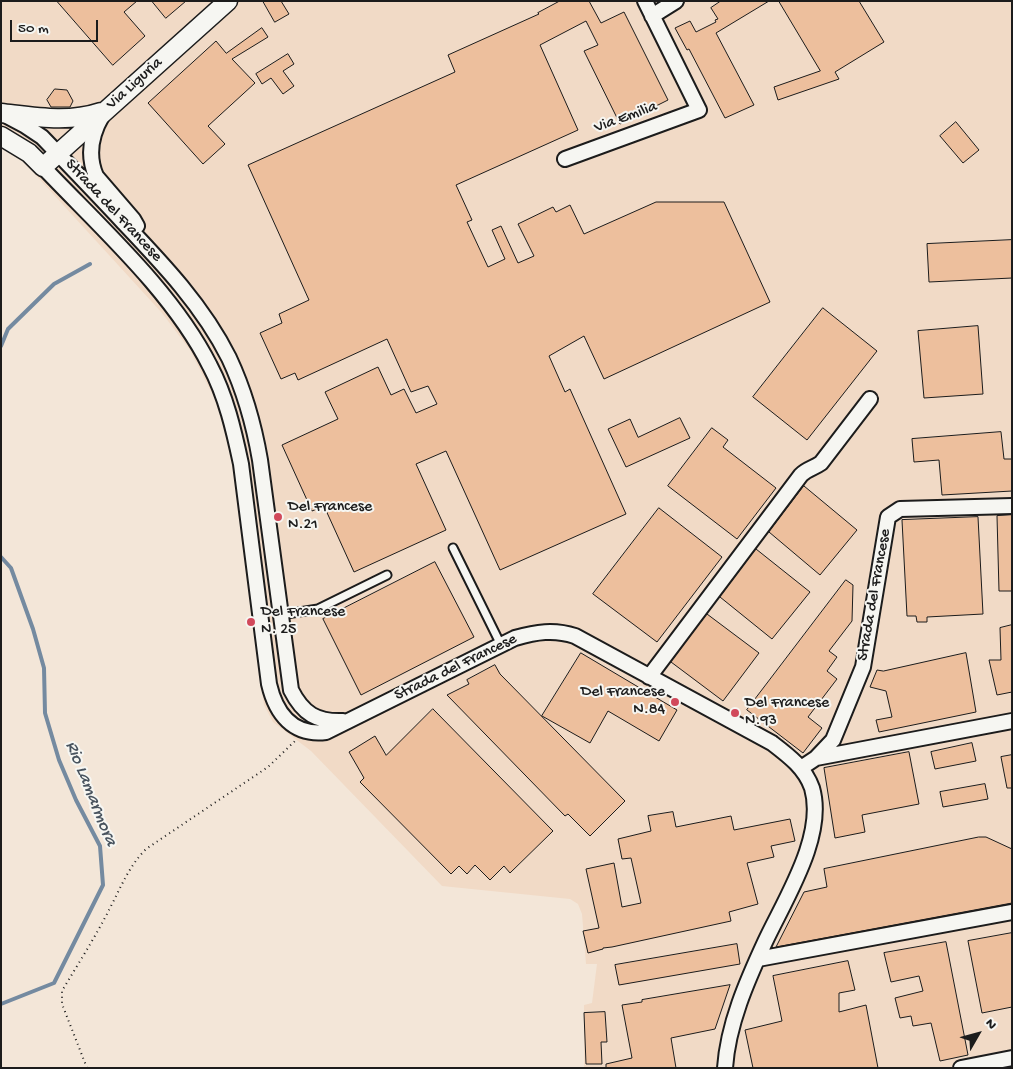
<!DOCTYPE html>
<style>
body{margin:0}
#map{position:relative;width:1013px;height:1069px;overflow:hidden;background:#f3e6d8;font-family:"Gochi Hand",sans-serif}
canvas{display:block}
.frame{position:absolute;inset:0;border:2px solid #1c1c1c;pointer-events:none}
.north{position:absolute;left:953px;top:1009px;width:50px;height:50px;-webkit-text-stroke:4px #f6f6f2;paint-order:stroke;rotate:52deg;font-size:14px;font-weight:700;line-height:20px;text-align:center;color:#1c1c1c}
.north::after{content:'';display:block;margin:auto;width:18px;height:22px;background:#1c1c1c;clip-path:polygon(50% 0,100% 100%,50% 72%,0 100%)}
.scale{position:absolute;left:10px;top:20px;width:88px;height:22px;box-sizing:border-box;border:2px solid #1c1c1c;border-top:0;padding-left:6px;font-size:15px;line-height:18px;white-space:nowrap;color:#1c1c1c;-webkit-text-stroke:4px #f6f6f2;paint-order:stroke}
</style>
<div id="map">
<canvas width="1013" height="1069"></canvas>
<div class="frame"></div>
<div class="north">N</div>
<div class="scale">50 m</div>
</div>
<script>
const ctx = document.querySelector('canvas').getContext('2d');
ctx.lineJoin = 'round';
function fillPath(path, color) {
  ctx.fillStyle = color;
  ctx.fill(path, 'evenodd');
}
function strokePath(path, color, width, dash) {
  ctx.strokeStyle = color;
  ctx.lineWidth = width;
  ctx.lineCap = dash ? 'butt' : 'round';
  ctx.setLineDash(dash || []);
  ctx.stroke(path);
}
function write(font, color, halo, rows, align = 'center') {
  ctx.font = font + ' "Gochi Hand",sans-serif';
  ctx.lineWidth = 4;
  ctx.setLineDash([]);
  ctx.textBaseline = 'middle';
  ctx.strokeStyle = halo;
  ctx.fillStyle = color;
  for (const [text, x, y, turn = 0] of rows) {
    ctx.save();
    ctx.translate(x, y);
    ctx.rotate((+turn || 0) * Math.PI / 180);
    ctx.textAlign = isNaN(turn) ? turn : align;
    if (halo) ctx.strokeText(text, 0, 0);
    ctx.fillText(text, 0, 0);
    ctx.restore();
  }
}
fillPath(new Path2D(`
 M1 1H1012V1068H584V1005L592 1003 597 964H586L582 914 578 904 570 899 442 886 311 751 273 722 264 705 255 639 233 464 225 419 190 350 162 313 1 137Z`), '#f1dac6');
strokePath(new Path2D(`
 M1 346 8 329 54 284 90 264
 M1 557 11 568 33 629 44 668 45 713 59 760 76 800 100 846 103 885 54 983 1 1004`), '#748aa0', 4);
const building = new Path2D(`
 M57 1H137L124 12 145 36 113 65Z
 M152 1H186L166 18Z
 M263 1H281L289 14 275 22Z
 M560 1H589L601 23 624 12 668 100 620 124 584 51 598 45 586 21 540 45 578 130 456 185 472 220 467 222 488 267 505 259 492 230 501 226 518 263 534 256 518 224 553 207 556 212 570 205 584 234 656 202H724L770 302 604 379 584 336 549 356 565 392 570 389 626 514 500 570 446 451 416 464 446 530 354 572 324 506 312 511 282 445 338 419 325 392 378 367 391 395 404 389 416 413 437 404 428 386 411 392 387 339 298 380 295 373 281 379 260 333 282 323 279 314 309 300 248 165 455 72 448 55 539 14 538 13Z
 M721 1H769L716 33 754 105 725 118 689 49 687 50 675 28 690 21 696 32 716 22 715 20 718 19 711 8Z
 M779 1H859L884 42 835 72 839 79 778 100 774 87 820 71Z
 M262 28 268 37 232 59 255 83 208 126 225 144 203 164 148 103 216 41 226 53Z
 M288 54 294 64 283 71 294 86 283 94 271 78 262 84 256 74Z
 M55 89 67 90 73 101 70 107H51L47 100Z
 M956 122 979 150 963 163 940 136Z
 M1012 240V278L929 282 927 244Z
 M823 308 877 351 807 440 753 397Z
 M978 326 983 394 924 398 918 331Z
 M680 418 690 438 626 467 608 429 630 419 638 437Z
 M712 428 728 440 723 447 776 488 737 539 668 486Z
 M1001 432 1004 459H1012V491L942 495 939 460 914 462 912 439Z
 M804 486 857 530 820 575 769 532Z
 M659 508 722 557 657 642 593 594Z
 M1012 515V591H999L997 516Z
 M978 517 983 614 927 617V622H917L916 616H907L902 520Z
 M756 549 810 592 772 639 720 597Z
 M435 562 474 637 361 695 323 619Z
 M846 580 853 585 852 621 829 651 837 657 827 671 837 679 808 717 822 728 803 753 747 710Z
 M707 614 759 653 723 701 671 662Z
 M1012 625V692L997 695 989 660H1001L1000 628Z
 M581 653 677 710 659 741 608 711 590 743 542 716Z
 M966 653 976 712 879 732 876 720 892 717 886 691 870 687 877 670 883 671Z
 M495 665 500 674 625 801 590 836 568 814 565 816 447 695 469 684 467 680Z
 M433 709 553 831 510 873 504 866 490 880 475 865 467 874 459 866 451 874 360 782 364 778 349 752 375 736 386 755Z
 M972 743 976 761 935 769 931 752Z
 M909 752 919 804 862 815 865 832 835 838 824 768Z
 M1012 755V788H1007L1001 757Z
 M985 784 988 799 943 807 940 792Z
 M673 812 676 827 731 816 734 830 790 819 795 841 771 846 774 857 747 863 758 904 729 912 731 921 612 947 603 948V949L588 953 583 931 599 928 586 869 614 863 622 907 641 903 631 858 622 859 618 839 651 831 648 816Z
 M979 837H986L1012 849V903L776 947 804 892 827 887 824 869Z
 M1012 933V1007L982 1013 968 941Z
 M946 942 968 1055 940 1061 931 1023 913 1026 911 1016 900 1018 895 998 923 991 919 976 891 982 884 953Z
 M737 944 740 964 619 985 615 965Z
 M848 961 855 990 839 993V1012L866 1005 878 1068H753L745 1030 782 1021 773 976Z
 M730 985 715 1029 671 1038 676 1068H606V1064L632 1058 622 1005 642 1002V1000Z
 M605 1012 607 1042H601L602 1064H586L584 1013Z`);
fillPath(building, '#edbf9d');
strokePath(building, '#1c1c1c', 1);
const service = new Path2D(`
 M453 548 501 645
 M280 615 318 609 387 575`);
const minor = new Path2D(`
 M652 16 676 1
 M7 116 24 125 42 137C70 166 97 194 124 223 163 264 203 306 229 358 244 390 254 425 260 460L291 690C303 714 317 722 343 721
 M102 116C91 135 87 155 96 176L133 219 137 226
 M565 159 699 110 645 1
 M43 167C100 227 173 292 210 366 226 396 234 431 241 464L269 684C276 714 293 736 326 732L515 638C536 632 554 629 575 636L772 743C789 756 805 768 812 788 826 836 785 899 765 942 747 981 728 1024 725 1068
 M649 677 801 475C807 469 814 468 821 463L870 399
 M816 758 1012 721
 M801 768 816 758 833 740 863 667 888 517 900 509 1012 506
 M758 959 1012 912
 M961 1068 1012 1058`);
const tertiary = new Path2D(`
 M1 113C36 117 68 123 101 112
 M1 136 29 153 43 167 228 1`);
strokePath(service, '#1c1c1c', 11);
strokePath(minor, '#1c1c1c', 18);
strokePath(tertiary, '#1c1c1c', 21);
strokePath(new Path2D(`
 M87 1068 62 1004V991C78 964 96 936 110 908 121 887 129 866 146 849L268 767 295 741`), '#1c1c1c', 2, [1, 4]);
strokePath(service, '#f6f6f2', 7);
strokePath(minor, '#f6f6f2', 14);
strokePath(tertiary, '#f6f6f2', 18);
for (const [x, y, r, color] of [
 [278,517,5,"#d1495b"],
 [251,622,5,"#d1495b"],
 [675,702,5,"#d1495b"],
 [735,713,5,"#d1495b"]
]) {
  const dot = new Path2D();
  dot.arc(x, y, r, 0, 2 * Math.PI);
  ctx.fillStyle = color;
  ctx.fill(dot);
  strokePath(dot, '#f6f6f2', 2);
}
write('16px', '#1c1c1c', '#f6f6f2', [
 ["Via Liguria",135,84,-42],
 ["Via Emilia",626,118,-20],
 ["Strada del Francese",113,211,47],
 ["Strada del Francese",875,595,-80],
 ["Strada del Francese",456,668,-26]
]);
write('16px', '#1c1c1c', '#f6f6f2', [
 ["Del Francese",288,508],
 ["N.21",288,526],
 ["Del Francese",261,613],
 ["N. 25",261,631],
 ["Del Francese",665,693,"right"],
 ["N.84",665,711,"right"],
 ["Del Francese",745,704],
 ["N.93",745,722]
], 'left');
write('italic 18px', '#48535e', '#f6f6f2', [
 ["Rio Lamarmora",90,794,68]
]);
</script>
